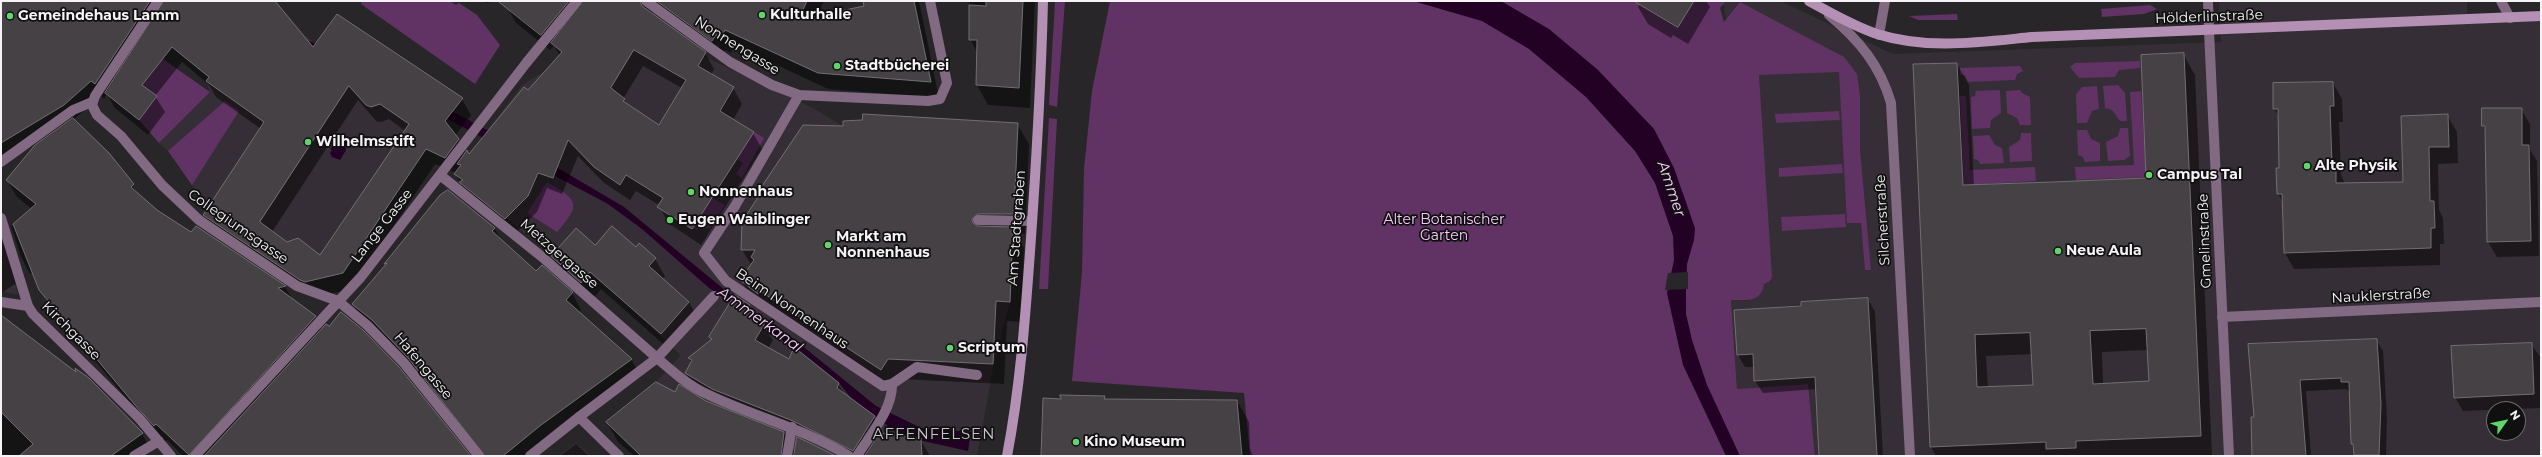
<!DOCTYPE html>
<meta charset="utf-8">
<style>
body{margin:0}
#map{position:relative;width:2542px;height:457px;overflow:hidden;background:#292629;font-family:Montserrat,sans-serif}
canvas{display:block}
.frame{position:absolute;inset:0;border:2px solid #f5f3f5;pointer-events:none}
.north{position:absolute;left:2486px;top:401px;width:40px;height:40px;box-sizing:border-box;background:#111011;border:1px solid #6c6b6c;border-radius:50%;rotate:57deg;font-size:11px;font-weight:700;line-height:16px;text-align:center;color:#f5f3f5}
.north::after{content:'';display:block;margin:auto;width:14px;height:18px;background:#5fd56b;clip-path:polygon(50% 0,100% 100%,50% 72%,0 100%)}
</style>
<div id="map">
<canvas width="2542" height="457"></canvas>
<div class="frame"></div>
<div class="north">N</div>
</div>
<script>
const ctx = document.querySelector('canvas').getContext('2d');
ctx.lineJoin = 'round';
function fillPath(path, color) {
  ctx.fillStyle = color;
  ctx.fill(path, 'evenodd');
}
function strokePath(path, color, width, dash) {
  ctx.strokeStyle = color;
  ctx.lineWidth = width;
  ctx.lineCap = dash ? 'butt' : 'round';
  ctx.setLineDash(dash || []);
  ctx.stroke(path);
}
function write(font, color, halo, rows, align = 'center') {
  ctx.font = font + ' Montserrat,sans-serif';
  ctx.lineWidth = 3.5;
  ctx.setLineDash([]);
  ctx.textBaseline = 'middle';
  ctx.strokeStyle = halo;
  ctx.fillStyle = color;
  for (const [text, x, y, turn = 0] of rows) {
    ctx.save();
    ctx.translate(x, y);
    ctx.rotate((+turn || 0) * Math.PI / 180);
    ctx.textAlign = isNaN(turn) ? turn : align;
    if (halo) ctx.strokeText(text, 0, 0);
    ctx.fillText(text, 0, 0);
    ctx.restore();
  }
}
fillPath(new Path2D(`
 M1723 1H1780L1893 54 2221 42 2219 1H2467V20L2541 16V456H1815L1808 384 1737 389 1731 300 1748 301 1731 50ZM2494 409H2518V433H2494Z
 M337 14 463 98 442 126 456 140 453 150 448 154 440 155 429 145 343 273 311 280 208 208 168 151 159 143 210 92 206 81 212 73 302 34 315 43Z
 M568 44 703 56 813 108 843 126V121L862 120 863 114 961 119 960 123 983 135 1018 137 1010 302 994 363 977 456H641L606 422 656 382 681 355 591 272 585 278 555 251 520 230 485 197 454 174 522 85 548 69Z
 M1 229 18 295 1 291Z
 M576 443 591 456H558Z`), '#352e36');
fillPath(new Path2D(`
 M362 1H450L456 5 459 3 477 15 500 45 475 84 361 4Z
 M1055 1H1065L1057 107 1049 105Z
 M1110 1H1726L1720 8 1724 22 1740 2 1844 57 1857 74 1860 96V150L1871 270H1865L1861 223H1847L1839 72 1759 75 1772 277 1770 281 1764 284C1761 303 1746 300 1731 300L1737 389 1808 384 1815 456H1250L1244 393 1072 381 1082 272 1084 169 1092 91Z
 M2150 5 2157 9 2144 14 2102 17 2101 9Z
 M1957 14 1958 20H1918L1909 16Z
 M163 59 210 92 159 143 139 120 157 96 142 85Z
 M2140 61V68L2119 70 2115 77 2079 78 2070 67 2075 63Z
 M2020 66 2023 71 2017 74 2015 80 1968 82 1965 75H1960V68Z
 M2118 85 2125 93 2127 121H2120L2112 110 2105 108 2103 86Z
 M2097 86 2099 109 2092 111 2087 123H2077L2076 94 2082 87Z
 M2000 90 2001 113 1991 120 1990 128 1972 129 1971 97 1975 96 1976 91Z
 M2020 90 2022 93 2030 97 2031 125H2020L2017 118 2007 113 2006 91Z
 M2141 91 2146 177 2076 180 2075 167 2134 165 2130 92Z
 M1960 96H1966L1970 170 2035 167 2036 181 1964 185Z
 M225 101 239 111 192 185 168 151Z
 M1839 111 1840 120 1776 123 1775 114Z
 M1049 118 1057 119 1048 289H1039Z
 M2120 128H2128L2130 156 2124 160 2108 161 2106 142 2118 136Z
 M2077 130H2087L2091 139 2100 143V161L2085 162 2083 157 2078 155Z
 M754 132 764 138 742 178 736 174 743 163 737 159Z
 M2021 133H2031L2032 161 2010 162 2009 147 2020 140Z
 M1989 135 1995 145 2002 148 2004 163 1980 164 1978 160 1974 159 1973 136Z
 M1842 164 1843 173 1779 177V168Z
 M547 182C579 200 581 205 557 232L527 213Z
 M712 198 725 205 710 228 692 229Z
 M1845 214 1846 227 1782 231 1781 217Z`), '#613264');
fillPath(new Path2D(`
 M1413 1H1501L1549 29 1598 70 1654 129 1674 168 1695 228 1694 240 1687 264 1686 288V314L1692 340 1707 385 1740 456H1726L1683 365 1667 293 1674 260 1673 236 1655 183 1635 151 1586 97 1529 49 1482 21Z
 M306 40 339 52 461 116 563 171 624 207 743 305 794 339 876 406 921 428 971 432 968 451 901 436 852 399 839 383 822 369 708 287 642 229 608 204 461 126 304 47Z
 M337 143 345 146 346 150 340 160 332 157 330 153 332 150 330 149Z`), '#220125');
fillPath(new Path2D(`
 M1688 272V289L1665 290 1668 273Z`), '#292629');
fillPath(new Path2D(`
 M1 1H274L313 48 462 99 471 115 455 136 466 153 469 155 560 56 554 46 550 50 516 23 507 7 511 1H824L816 17 867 7 865 1H919L939 98 828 89 734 45 731 53 725 50 722 56 653 11 651 14 705 53 714 69 711 75 733 88 742 104 733 120 753 133 762 149 701 245 668 223 659 205 636 191 630 200 604 183 578 156 562 194 547 188 537 212 514 234 470 199 454 172 435 164 352 289 314 297 213 231 204 215 261 129 216 97 209 85 182 62 155 96 165 112 148 135 115 108 107 94 104 99 101 96 73 120 108 154 140 196 156 211 192 234 196 227 285 287 293 300 315 317 322 330 469 456H183L167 440 164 442 146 422 50 307 33 272 30 274 21 257 11 226 32 209 17 197 7 180 50 136 4 162 1 158ZM643 66 682 88 660 126 627 105 623 99ZM358 100 376 121 381 122 389 119 405 131 320 257 286 243 272 232Z
 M483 1H494L487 3Z
 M968 1H1035L1030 108 988 105 977 85 978 54 970 39V4Z
 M1642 1H1706L1710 7 1688 44 1673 35 1671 38 1648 24 1638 7Z
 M2183 54 2195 75 2212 456H1936L1931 447 1957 64 1969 85 1974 186 2147 179ZM2148 350 2150 382 2103 384 2102 352ZM2033 354 2034 386 1988 388 1986 356Z
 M2333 83 2342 99 2343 122H2339L2341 175 2345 184 2404 183 2447 115 2457 132 2458 163 2438 164 2439 210 2443 218 2444 244H2440V265L2294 269 2285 253 2284 204 2278 194 2280 169 2279 116 2274 109Z
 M2521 109 2530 124V150L2537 161 2539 256 2497 257 2488 242 2486 131 2483 126Z
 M1017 124 1029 144 1025 234H1016L1024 248 1021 322 1007 321 1004 384 900 379 892 390 753 301 741 280 752 266 742 250 844 127Z
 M441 195 494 228 502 240 537 273 572 293 581 310 579 312 631 359 641 376 532 456H485L420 376 363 321 353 304 387 266 386 264Z
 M1 240 9 254 18 282 1 293Z
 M595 247 636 248 655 259 665 276 663 279 689 302 699 320 671 351 601 289 592 300 562 274 552 256Z
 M1868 299 1875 312 1883 456H1820L1817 389 1763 393 1755 381V367H1745L1738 355 1735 311Z
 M749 306 773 340 768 349 838 384 845 395 874 417 883 434 920 439 930 456H842L695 389 686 373 691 363 689 358 712 340 711 337Z
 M1 313 5 319 79 375 89 379 142 434 152 451 145 456H1Z
 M2376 340 2383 351 2387 417 2386 456H2355L2352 444 2351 393 2346 389 2306 391 2311 456H2253L2255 418 2249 345Z
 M2531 344 2541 358V408L2463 411 2455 397Z
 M675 393 706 402 784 433 795 453 833 456H634L618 442 607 422Z
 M1104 397 1106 400 1237 401 1249 422 1250 449 1253 456H1043Z
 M576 444 589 456H560Z`), '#0007');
const building = new Path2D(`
 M1 1H150L95 84 91 81 64 105 1 143Z
 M164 1H275L313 47 337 14 463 98 445 121 459 139 445 158 426 149 343 273 305 282 300 280 203 215 264 122 206 81 209 77 172 47 142 85 157 96 139 120 105 93ZM349 86 366 105 371 107 380 104 409 124 320 255 298 238 287 242 260 222Z
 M498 1H569L541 35Z
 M583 1H640L642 6 706 52 698 66 734 87 720 111 754 132 692 229 657 207 663 198 626 175 620 185 594 167 568 140 553 178 538 173 528 196 505 219 459 182 463 180 454 174 461 165 457 164 467 150 469 154 524 87 528 90 562 52 551 43ZM634 50 686 80 659 125 623 101 625 99 611 88Z
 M657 1H807L798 20 864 6 863 1H914L931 82 818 73 725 30 721 38 716 35 712 41Z
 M986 1H1023L1019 88 976 85 977 40H969V5L986 6Z
 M1634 1H1694L1678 27Z
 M2184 53 2201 436 2076 441V448L2046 449V442L1930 447 1913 64 1957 63 1963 185 2053 182 2146 178 2141 55ZM2146 329 2149 381 2093 384 2090 331ZM2030 333 2033 385 1977 387 1975 335Z
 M2333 82 2334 106H2330L2332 165H2336V183L2403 182 2401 116 2448 114 2449 147H2429L2430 201H2434L2435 228H2431V248L2284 253 2282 194H2277L2276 168H2279L2278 109H2273V83Z
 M2482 108H2522V145H2529L2531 241 2487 242 2485 126H2482Z
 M863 114 1018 123 1014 214H978L972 219 973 223 977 226 1013 227 1010 302 996 301 993 364 888 359 881 370 760 291 758 294 740 280 754 260 751 257 755 250H741L742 222 762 191 760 189 803 125 843 126V121L862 120Z
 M73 118 109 153 134 184 131 187 157 210 191 232 196 226 286 286 278 288 316 316 189 455 156 424 154 426 135 405 39 290 13 224 36 204 6 180 35 145Z
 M448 190 495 228 492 231 536 271 542 265 573 292 566 300 632 359 541 425 503 456H485L409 359 372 320 352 304 387 263 384 264 440 195Z
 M612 226 636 247 639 243 656 258 649 266 689 302 661 334 590 272 581 283 551 256 576 228 595 245Z
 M735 295 750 305 747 309 765 323 755 340 789 359 794 347 839 383 837 388 875 416 853 451 793 421 712 389 685 373 692 360 688 358 712 339 709 337Z
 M1868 298 1877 456H1819L1815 377 1754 381 1753 354 1737 355 1734 310 1801 306V302Z
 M341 312 363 330 399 367 471 456H204L326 324 329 326Z
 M1 315 76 372 75 368 89 378 143 433 111 456H19L33 444 1 412Z
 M2377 339 2381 404 2379 455H2354L2353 444H2351L2349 382H2341V378L2300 380 2306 456H2252L2251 417H2254L2248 344Z
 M2532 343 2534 394 2454 398 2451 346Z
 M656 382 675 392 679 384 706 401 784 432 781 456H641L606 422Z
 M1060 395 1105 396 1104 399 1237 400 1242 456H1041L1043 398 1061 399Z
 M880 433 921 438 922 456H865Z
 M797 437 812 444 836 456H794Z`);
fillPath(building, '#454145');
strokePath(building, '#726f72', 1);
strokePath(new Path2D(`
 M2501 1 2510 18
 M1879 35 1885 1
 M978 220 1032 221`), '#816a82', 10);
strokePath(new Path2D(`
 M799 95 735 206 704 253 726 281 883 386 892 384 917 367 977 375
 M1 162 73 110 92 102
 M440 175 541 256 657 358 579 417
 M1 218 28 306 33 314 139 418 171 456
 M714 296 657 358C673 372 689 386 709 395 755 417 805 429 849 456
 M1 302 28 306
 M134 456 159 441
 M195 456 361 277 527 62
 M787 456 792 427
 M857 456C870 435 893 409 892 384`), '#816a82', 10);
strokePath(new Path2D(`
 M158 1 95 96 92 105 97 115 121 136 162 185 199 220 297 286 338 301 367 325 404 363 479 456
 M646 1 730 62 772 85 799 95 928 101 940 99 947 83 930 1
 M2208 1 2209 31
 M1829 15C1859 40 1880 65 1891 103L1910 456
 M527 62 577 1
 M2222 317 2541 302
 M530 456 579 417 619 456`), '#816a82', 10);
strokePath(new Path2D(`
 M2209 31 2229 456`), '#816a82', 10);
strokePath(new Path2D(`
 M1809 1C1831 13 1853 26 1877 34 1927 50 1981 42 2032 37L2541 16
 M1007 456C1020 388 1025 321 1030 252 1036 168 1041 85 1043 1`), '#b490b5', 10);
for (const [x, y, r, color] of [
 [762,15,4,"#5fd56b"],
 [10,16,4,"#5fd56b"],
 [837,66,4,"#5fd56b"],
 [308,142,4,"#5fd56b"],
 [2307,166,4,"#5fd56b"],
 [2149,175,4,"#5fd56b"],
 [691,192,4,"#5fd56b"],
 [670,220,4,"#5fd56b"],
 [828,245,4,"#5fd56b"],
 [2058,251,4,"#5fd56b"],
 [950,348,4,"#5fd56b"],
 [1076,442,4,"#5fd56b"]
]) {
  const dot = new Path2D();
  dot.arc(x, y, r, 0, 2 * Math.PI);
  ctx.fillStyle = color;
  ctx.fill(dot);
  strokePath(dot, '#111011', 1.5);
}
write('bold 14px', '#f5f3f5', '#111011', [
 ["Kulturhalle",770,15],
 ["Gemeindehaus Lamm",18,16],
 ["Stadtbücherei",845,66],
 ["Wilhelmsstift",316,142],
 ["Alte Physik",2315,166],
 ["Campus Tal",2157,175],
 ["Nonnenhaus",699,192],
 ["Eugen Waiblinger",678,220],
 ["Markt am",836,237],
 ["Nonnenhaus",836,253],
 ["Neue Aula",2066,251],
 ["Scriptum",958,348],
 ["Kino Museum",1084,442]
], 'left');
write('14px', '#f5f3f5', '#111011', [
 ["Hölderlinstraße",2209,17,-2],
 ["Nonnengasse",737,46,32],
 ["Silcherstraße",1883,220,-93],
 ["Lange Gasse",382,226,-52],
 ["Collegiumsgasse",238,227,35],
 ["Am Stadtgraben",1017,228,-86],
 ["Gmelinstraße",2205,241,-92],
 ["Metzgergasse",559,254,41],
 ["Nauklerstraße",2381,296,-3],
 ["Beim Nonnenhaus",792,309,34],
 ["Kirchgasse",71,331,45],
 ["Hafengasse",423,366,50]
]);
write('14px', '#f9ccfa', '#111011', [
 ["Alter Botanischer",1444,220],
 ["Garten",1444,236]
]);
write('italic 15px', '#fdd0fe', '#111011', [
 ["Ammer",1671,189,71],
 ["Ammerkanal",760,320,36]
]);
ctx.letterSpacing = '1px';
write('15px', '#c8c4c8', '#111011', [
 ["AFFENFELSEN",934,435]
]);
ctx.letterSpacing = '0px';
</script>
